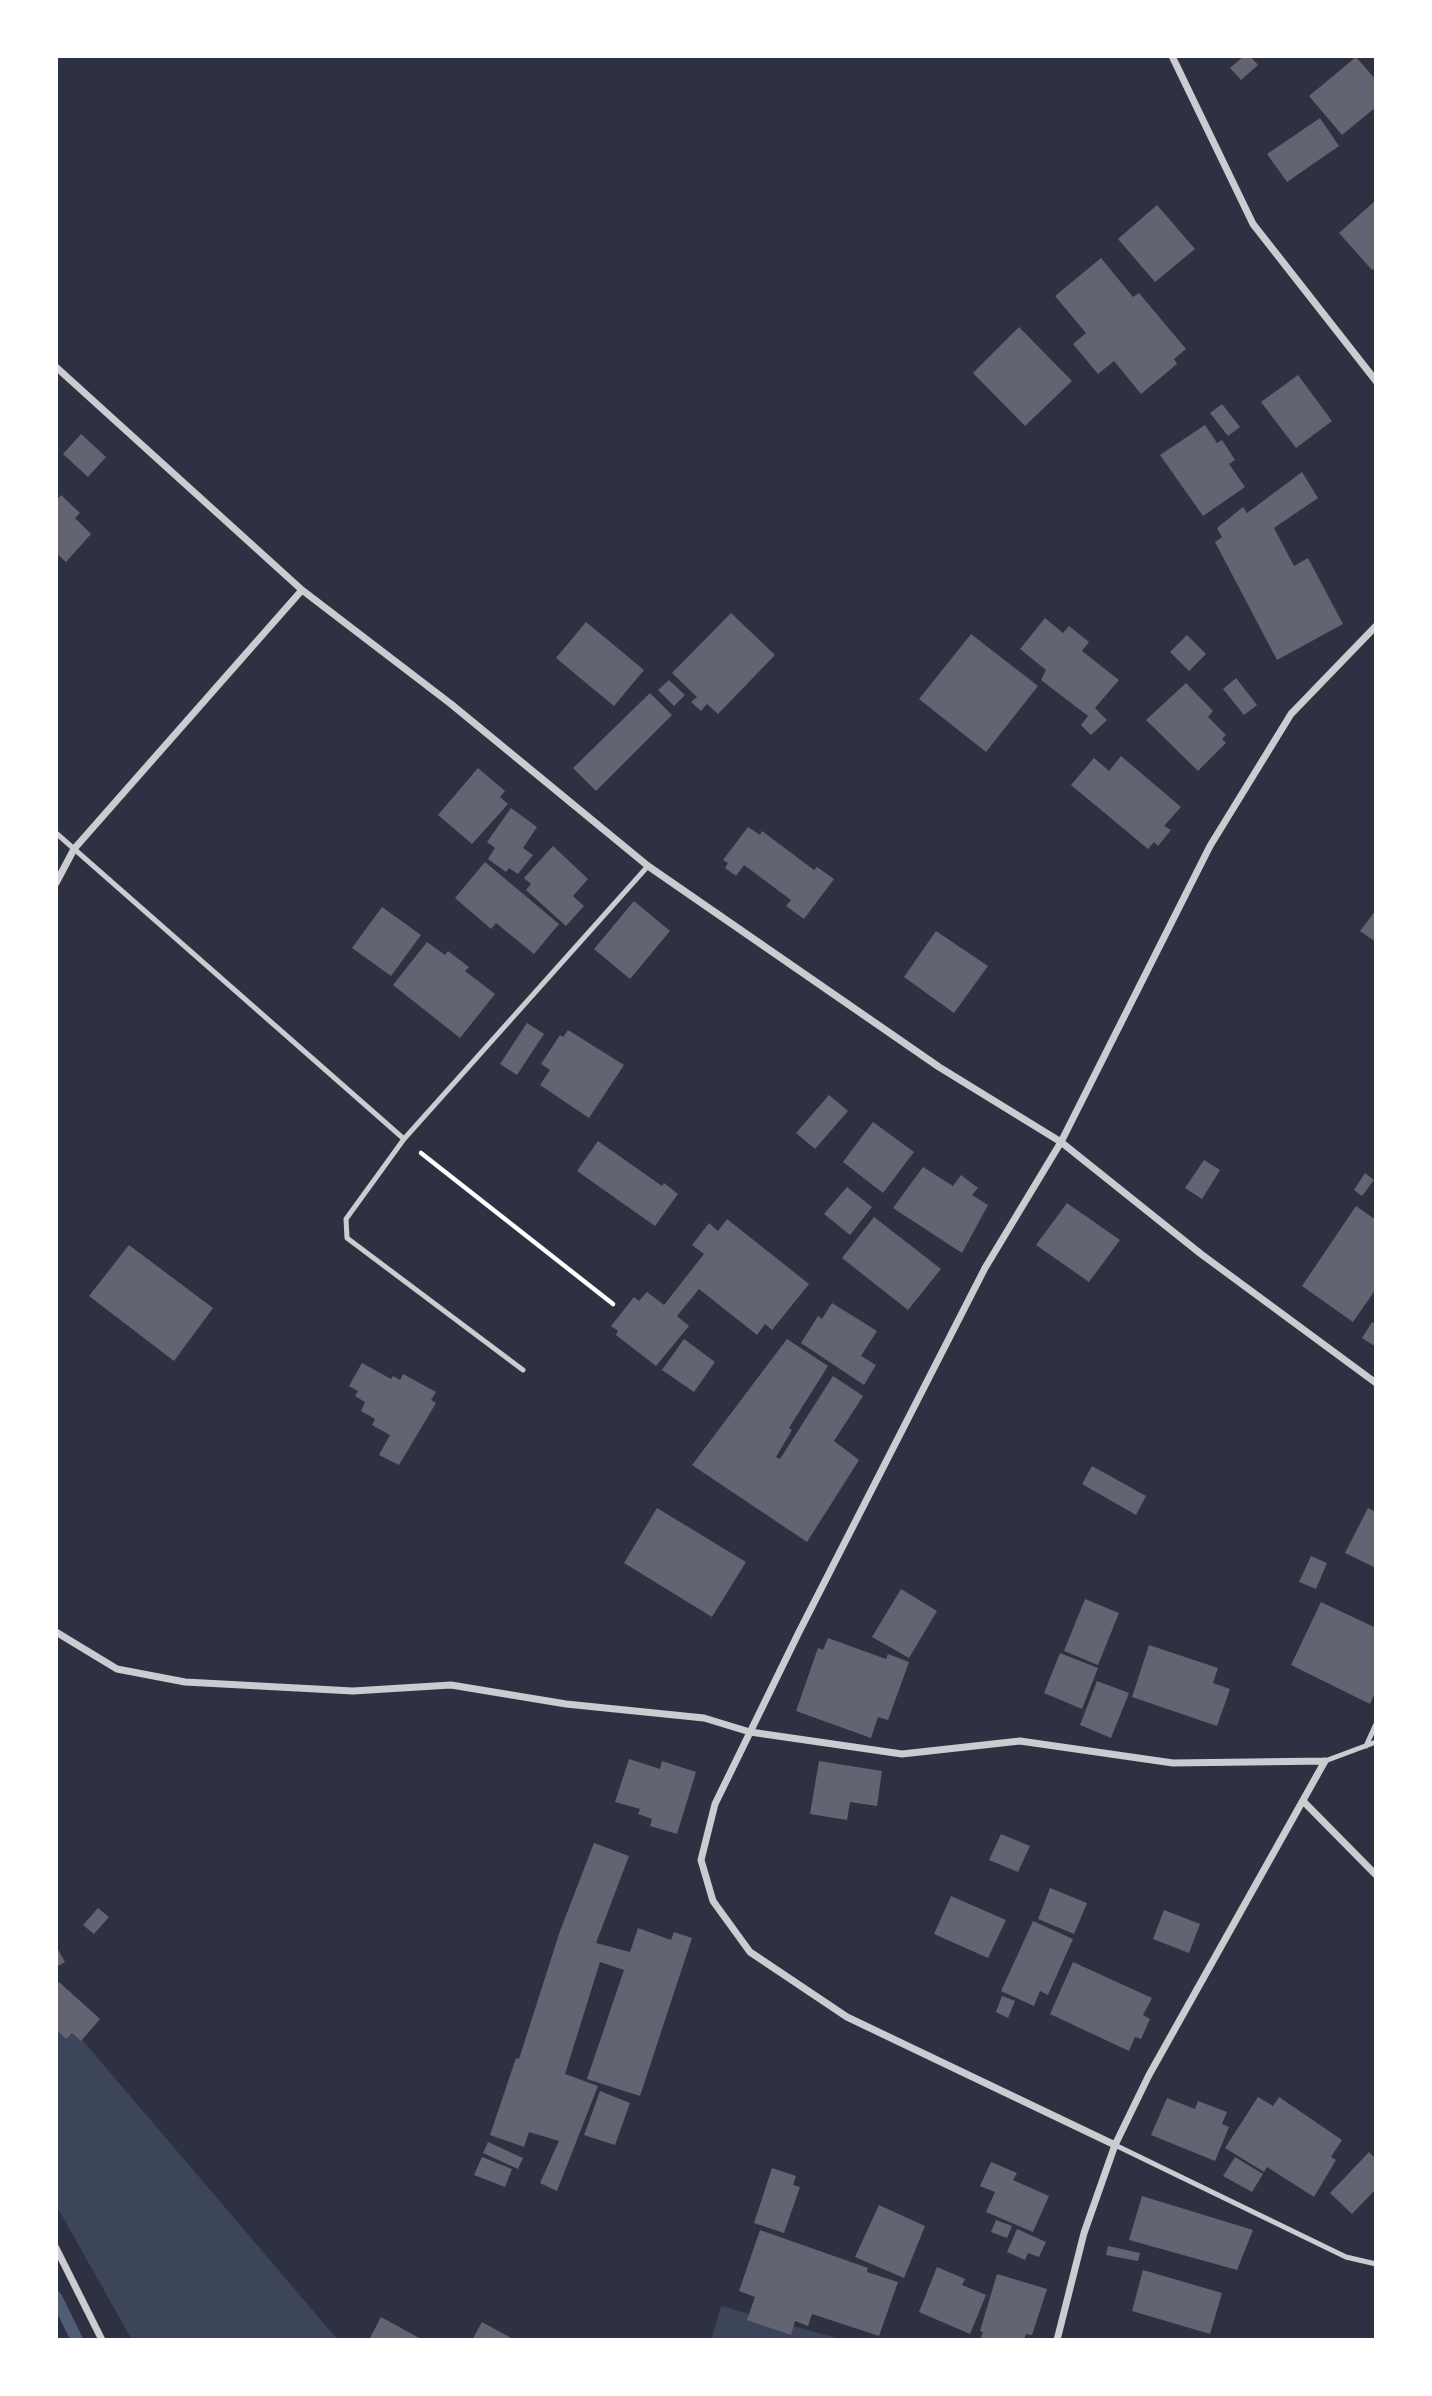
<!DOCTYPE html>
<style>
body{margin:0}
#map{position:relative;width:1432px;height:2396px;overflow:hidden;background:#2d3142;font-family:"Source Sans 3",sans-serif}
canvas{display:block}
.frame{position:absolute;inset:0;border:58px solid #fff;pointer-events:none}
</style>
<div id="map">
<canvas width="1432" height="2396"></canvas>
<div class="frame"></div>
</div>
<script>
const ctx = document.querySelector('canvas').getContext('2d');
ctx.lineJoin = 'round';
function fillPath(path, color) {
  ctx.fillStyle = color;
  ctx.fill(path, 'evenodd');
}
function strokePath(path, color, width, dash) {
  ctx.strokeStyle = color;
  ctx.lineWidth = width;
  ctx.lineCap = dash ? 'butt' : 'round';
  ctx.setLineDash(dash || []);
  ctx.stroke(path);
}
fillPath(new Path2D(`
 M56 2009 338 2340H132L56 2205Z
 M721 2306 844 2340H711Z`), '#3c4559');
strokePath(new Path2D(`
 M56 2297 77 2340`), '#4f5d75', 12);
fillPath(new Path2D(`
 M1244 56H1250L1258 65 1241 80 1230 68Z
 M1356 57 1376 80V107L1342 135 1309 96Z
 M1320 118 1339 146 1287 182 1267 154Z
 M1376 200V267L1372 270 1339 233Z
 M1157 205 1195 249 1155 282 1118 239Z
 M1101 258 1133 297 1139 293 1186 349 1174 359 1177 364 1141 394 1114 361 1098 374 1073 344 1086 333 1055 296Z
 M1019 327 1072 381 1025 426 973 373Z
 M1298 375 1332 421 1296 448 1261 402Z
 M1222 404 1240 427 1228 436 1210 413Z
 M1205 425 1217 443 1222 440 1235 460 1229 464 1245 487 1203 516 1160 455Z
 M81 434 106 457 88 477 63 454Z
 M1302 472 1318 498 1274 528 1294 566 1308 558 1343 624 1277 660 1215 542 1222 537 1217 528 1243 507 1247 513Z
 M61 495 80 513 75 518 91 534 66 562 56 553V501Z
 M731 613 775 655 718 714 707 704 701 711 691 702 697 697 672 673Z
 M1045 618 1063 633 1069 626 1089 642 1082 651 1119 680 1095 708 1107 720 1091 735 1081 725 1088 716 1041 680 1046 670 1020 649Z
 M586 622 644 670 614 706 556 658Z
 M971 634 1038 686 986 752 919 699Z
 M1187 635 1206 654 1189 671 1170 652Z
 M1236 678 1257 705 1244 715 1223 689Z
 M669 680 685 695 674 706 658 690Z
 M1186 683 1213 711 1208 717 1226 735 1222 739 1226 743 1198 771 1146 720Z
 M650 693 672 715 596 791 573 768Z
 M1121 756 1181 807 1164 826 1171 830 1158 846 1154 842 1148 849 1071 785 1094 758 1109 771Z
 M478 768 505 791 500 797 508 804 472 844 438 815Z
 M511 808 537 827 523 848 533 855 518 874 509 868 506 872 488 859 495 848 487 842Z
 M748 827 760 835 762 831 814 870 817 867 834 879 804 919 786 906 791 900 744 865 736 876 725 868 728 863 723 860Z
 M553 846 588 879 573 896 584 906 566 926 526 890 531 884 524 878Z
 M485 862 559 924 534 954 496 923 491 929 455 898Z
 M634 901 670 931 630 979 594 949Z
 M382 907 421 935 391 976 352 948Z
 M1376 910V942L1360 931Z
 M936 931 988 966 954 1013 904 977Z
 M427 942 445 955 448 951 469 967 465 971 495 994 460 1038 393 985Z
 M527 1023 544 1034 517 1075 500 1064Z
 M568 1030 624 1065 589 1118 540 1085 550 1070 541 1064 560 1035 563 1037Z
 M829 1095 848 1111 815 1149 796 1133Z
 M873 1122 914 1152 883 1193 843 1162Z
 M598 1141 662 1186 664 1183 678 1194 655 1226 577 1171Z
 M1204 1160 1220 1170 1202 1199 1185 1188Z
 M923 1167 953 1186 961 1175 978 1188 972 1195 988 1205 962 1253 893 1208Z
 M1365 1173 1374 1180 1362 1196 1354 1190Z
 M847 1187 872 1207 850 1235 824 1214Z
 M1067 1203 1120 1240 1089 1282 1036 1245Z
 M1356 1206 1376 1220V1289L1353 1322 1302 1286Z
 M874 1217 941 1269 908 1310 842 1258Z
 M727 1219 809 1284 772 1330 765 1324 757 1335 699 1289 677 1316 689 1326 656 1366 616 1335 618 1331 611 1326 634 1297 639 1301 647 1292 664 1305 704 1254 692 1245 709 1223 718 1231Z
 M129 1245 213 1308 174 1361 89 1296Z
 M832 1303 877 1331 861 1356 876 1365 864 1385 801 1343 818 1316 822 1319Z
 M1372 1322 1376 1325V1347L1362 1338Z
 M684 1339 715 1362 694 1392 662 1370Z
 M787 1339 828 1366 789 1428 792 1430 776 1457 780 1459 833 1376 863 1396 834 1441 859 1460 807 1542 692 1465Z
 M362 1363 391 1379 393 1376 400 1380 403 1374 436 1392 431 1400 436 1403 399 1465 379 1455 390 1435 372 1425 375 1419 361 1411 365 1402 355 1396 358 1391 349 1386Z
 M1092 1466 1146 1496 1136 1515 1082 1484Z
 M657 1508 746 1562 712 1617 624 1563Z
 M1368 1508 1376 1512V1568L1345 1553Z
 M1311 1556 1327 1563 1316 1589 1299 1582Z
 M901 1589 937 1611 909 1658 872 1637Z
 M1085 1599 1119 1613 1098 1665 1064 1651Z
 M1321 1602 1376 1628V1690L1370 1704 1291 1665Z
 M828 1638 886 1659 888 1654 909 1662 888 1720 878 1717 871 1738 796 1711 818 1648 823 1650Z
 M1149 1645 1218 1668 1213 1683 1230 1689 1217 1726 1132 1697Z
 M1060 1653 1098 1668 1082 1709 1044 1693Z
 M1097 1681 1129 1693 1111 1738 1080 1725Z
 M629 1759 660 1769 662 1761 696 1772 677 1834 650 1826 652 1819 638 1814 640 1809 615 1802Z
 M819 1761 882 1771 877 1806 850 1802 847 1820 810 1814Z
 M1001 1834 1030 1846 1018 1872 989 1860Z
 M594 1843 629 1856 596 1943 630 1952 638 1928 671 1940 674 1932 692 1938 640 2096 587 2079 624 1970 600 1962 565 2074 598 2086 557 2191 540 2183 559 2141 529 2132 524 2147 490 2135 516 2058 519 2059 560 1931Z
 M1050 1888 1087 1903 1074 1934 1038 1919Z
 M951 1896 1006 1920 988 1958 934 1934Z
 M98 1908 109 1917 94 1934 83 1925Z
 M1164 1910 1200 1924 1189 1953 1153 1939Z
 M1033 1921 1073 1939 1048 1995 1040 1991 1034 2006 1001 1991Z
 M56 1946 65 1962 56 1967Z
 M1073 1962 1152 1998 1143 2015 1150 2019 1141 2039 1135 2037 1129 2051 1050 2014Z
 M59 1982 100 2019 81 2041 72 2033 66 2039 56 2029V1985Z
 M1002 1996 1015 2001 1008 2018 996 2012Z
 M600 2091 630 2103 615 2145 584 2135Z
 M1258 2097 1273 2106 1279 2097 1342 2140 1331 2157 1336 2160 1314 2197 1267 2167 1264 2172 1225 2148Z
 M1167 2098 1195 2109 1198 2101 1227 2112 1222 2124 1229 2127 1215 2161 1151 2135Z
 M488 2142 523 2158 518 2169 483 2153Z
 M1369 2152 1376 2159V2189L1352 2214 1330 2193Z
 M482 2157 512 2169 505 2187 474 2175Z
 M1235 2157 1263 2174 1252 2192 1223 2176Z
 M991 2162 1017 2173 1013 2180 1049 2196 1033 2232 986 2212 995 2192 980 2186Z
 M772 2168 796 2176 793 2185 800 2187 784 2233 754 2223Z
 M1142 2196 1253 2230 1237 2270 1129 2240Z
 M879 2205 925 2226 904 2278 855 2257Z
 M996 2220 1012 2226 1007 2238 991 2232Z
 M1017 2229 1046 2242 1039 2257 1028 2253 1025 2260 1007 2252Z
 M760 2230 868 2268 867 2272 898 2282 879 2336 812 2314 808 2326 795 2321 791 2335 747 2320 755 2297 739 2291Z
 M1108 2246 1140 2253 1138 2261 1106 2255Z
 M937 2267 965 2279 962 2285 986 2295 970 2334 919 2312Z
 M1143 2270 1222 2293 1210 2334 1132 2311Z
 M997 2274 1047 2289 1032 2335 1026 2334 1024 2340H980L983 2332 980 2331Z
 M381 2317 423 2340H369Z
 M482 2322 515 2340H472Z`), '#626471');
strokePath(new Path2D(`
 M421 1153 613 1304`), '#fff', 4.5);
strokePath(new Path2D(`
 M56 833 404 1139
 M523 1370 347 1238 346 1219 404 1139 648 866
 M1366 1746 1376 1724
 M1325 1761 1376 1742
 M1115 2145 1346 2257 1376 2264`), '#caccd0', 5);
strokePath(new Path2D(`
 M1172 56 1253 224 1376 381
 M56 367 302 590 451 704 648 866 939 1067 1061 1142 1201 1254 1376 1383
 M56 883 74 849 302 590
 M56 1632 117 1669 185 1682 353 1691 451 1685 566 1704 704 1718 750 1732 902 1754 1020 1741 1173 1763 1325 1761
 M1303 1801 1376 1875
 M1115 2145 847 2017 750 1952 713 1901 701 1860 715 1804 799 1632 985 1268 1061 1142 1210 846 1291 714 1376 626
 M56 2248 102 2340
 M1057 2340 1084 2233 1115 2145 1149 2075 1325 1761`), '#caccd0', 7);
</script>
